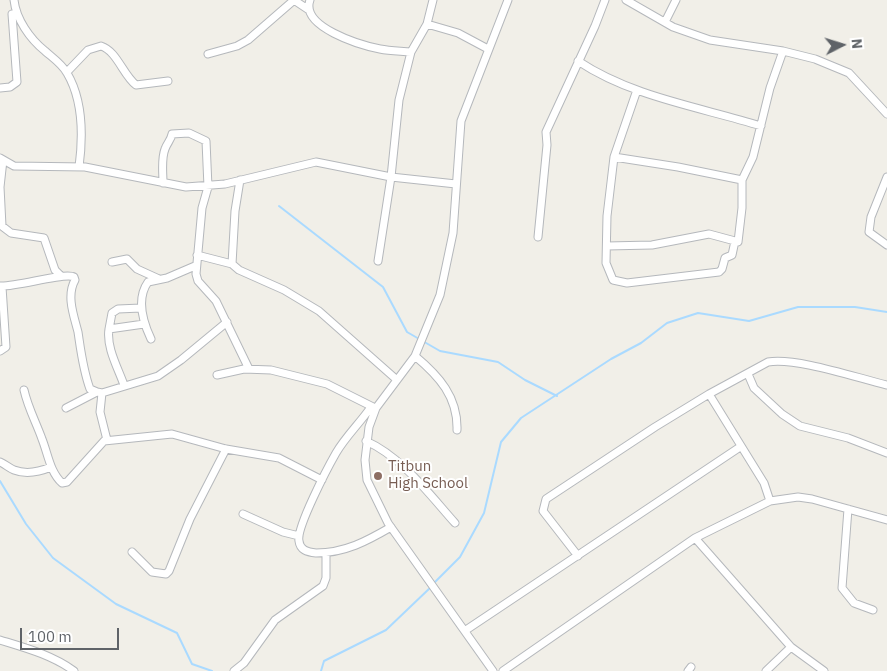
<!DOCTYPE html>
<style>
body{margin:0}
#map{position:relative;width:887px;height:671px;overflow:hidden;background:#f1efe8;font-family:"IBM Plex Sans",sans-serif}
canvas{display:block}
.north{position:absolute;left:817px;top:20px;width:50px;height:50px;-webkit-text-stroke:4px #fff;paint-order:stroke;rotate:85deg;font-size:14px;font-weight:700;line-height:20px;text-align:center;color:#5f6368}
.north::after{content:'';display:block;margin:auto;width:18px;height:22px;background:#5f6368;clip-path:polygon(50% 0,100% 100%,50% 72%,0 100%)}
.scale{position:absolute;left:20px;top:628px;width:99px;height:22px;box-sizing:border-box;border:2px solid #5f6368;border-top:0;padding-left:6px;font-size:15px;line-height:18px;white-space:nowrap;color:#5f6368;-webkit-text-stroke:4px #fff;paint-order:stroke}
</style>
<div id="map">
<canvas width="887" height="671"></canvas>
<div class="north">N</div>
<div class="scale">100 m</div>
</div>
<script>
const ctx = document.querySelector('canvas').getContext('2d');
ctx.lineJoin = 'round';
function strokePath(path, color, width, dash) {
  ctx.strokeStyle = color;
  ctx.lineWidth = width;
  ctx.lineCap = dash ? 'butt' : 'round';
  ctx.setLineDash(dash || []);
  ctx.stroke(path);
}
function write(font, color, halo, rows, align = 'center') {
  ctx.font = font + ' "IBM Plex Sans",sans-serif';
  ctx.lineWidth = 4;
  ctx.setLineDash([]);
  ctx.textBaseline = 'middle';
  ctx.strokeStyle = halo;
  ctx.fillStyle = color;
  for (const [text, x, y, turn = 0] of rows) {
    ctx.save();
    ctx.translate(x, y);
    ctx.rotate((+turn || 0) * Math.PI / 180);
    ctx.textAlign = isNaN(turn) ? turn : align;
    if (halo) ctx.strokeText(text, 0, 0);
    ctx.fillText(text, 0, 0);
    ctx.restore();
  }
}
strokePath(new Path2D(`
 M279 206 383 287 407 332 440 351 498 362 525 380 557 396
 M0 481 26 524 53 558 116 604 177 633 192 664 212 671
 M434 583 460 557 484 513 501 442 521 418 611 359 641 343 667 323 698 313 749 321 798 307H855L887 312
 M321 671 324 661 386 630 431 587`), '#aadaff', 2);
const minor = new Path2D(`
 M14 0C16 19 30 39 45 51 53 58 62 64 67 73 83 100 83 137 79 167
 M294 0 309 10
 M310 0C300 27 360 45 380 49 390 51 401 51 411 52
 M626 0 673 27 710 40 783 51 815 59 849 73 887 114
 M665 22 676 0
 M427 24 458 33 488 49
 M208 54 237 46 248 40 294 0
 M578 61C632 97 700 107 761 126
 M67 72 88 50 101 46C117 51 123 75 136 85L168 81
 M0 88 10 87 17 82 12 14
 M637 90 614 157 607 216 606 263 613 280 627 283 719 272 722 269 725 258 732 255 735 241 738 242 742 208V180L753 157 770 88 783 51
 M614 157 678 167 742 180
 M0 158 14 166 85 167 186 187 225 184 316 162 391 177 456 184
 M3 160 0 187 2 226 11 233 44 238 55 270 61 276
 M887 177 871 217 869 232 887 245
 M240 180 235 211 232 264 239 270 284 290 319 311 397 380
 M163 183C163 172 161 159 165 149 167 143 171 140 172 134L189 133 206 141 208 187 202 208 196 274 198 281 216 301 249 369
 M538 237 547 145 546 132 595 26 605 0
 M607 246 652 245 709 234 735 241
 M197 255 232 264
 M378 261 391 177 399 100 411 52 427 24 433 0
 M112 262 127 259 137 269 159 279
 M0 286C17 287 65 272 74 277L75 280C66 296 74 316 78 332 81 352 83 370 90 389L97 392
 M109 329 112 313 118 309 141 308
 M151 339C143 322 136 299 148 282L167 278 195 266
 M0 351 6 347 2 287
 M415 356C439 376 458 397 457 430
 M748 374 754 388 782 414 800 426 848 438 887 453
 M217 375 244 369 271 370 327 384 373 407
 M124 385C118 368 106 347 109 329L144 324
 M24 390C28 408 36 422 42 439 48 454 50 472 62 483L67 482 104 441 172 434 226 449 279 458 322 480
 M102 393 100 412 107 440
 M709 394 764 483 770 501
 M371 407C360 423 346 436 336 453 328 467 296 528 299 541 300 550 307 552 316 553 345 553 367 541 391 527
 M66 408 97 392 102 393 158 376 181 360 227 322
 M366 441C402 457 429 494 455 523
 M0 462C5 464 9 468 14 470 27 475 39 472 51 467
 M848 509 842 588 854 603 873 610
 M243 514 283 532 299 536
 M695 538 791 647 824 671
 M132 552 152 572 166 574 169 571 190 519 226 449
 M578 556 543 511 546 499 655 427 709 394 768 362C796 357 857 378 887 385
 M466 630 740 447
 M0 640C26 648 52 655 74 671
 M234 671 244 663 275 620 323 586 326 578V553
 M493 671 388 523 367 480 365 460 369 427 376 408 415 356 440 295 453 233 461 121 508 0
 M503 671 695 538 770 501 798 497 812 499 887 520
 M688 671 691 667
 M766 671 791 647`);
strokePath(minor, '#b5b8bc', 9);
strokePath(minor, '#fff', 7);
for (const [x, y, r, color] of [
 [378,476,5,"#8d6e63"]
]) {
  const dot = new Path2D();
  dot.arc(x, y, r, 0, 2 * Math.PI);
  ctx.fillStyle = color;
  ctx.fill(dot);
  strokePath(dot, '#fff', 2);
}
write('15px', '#785e54', '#fff', [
 ["Titbun",388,467],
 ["High School",388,484]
], 'left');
</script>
